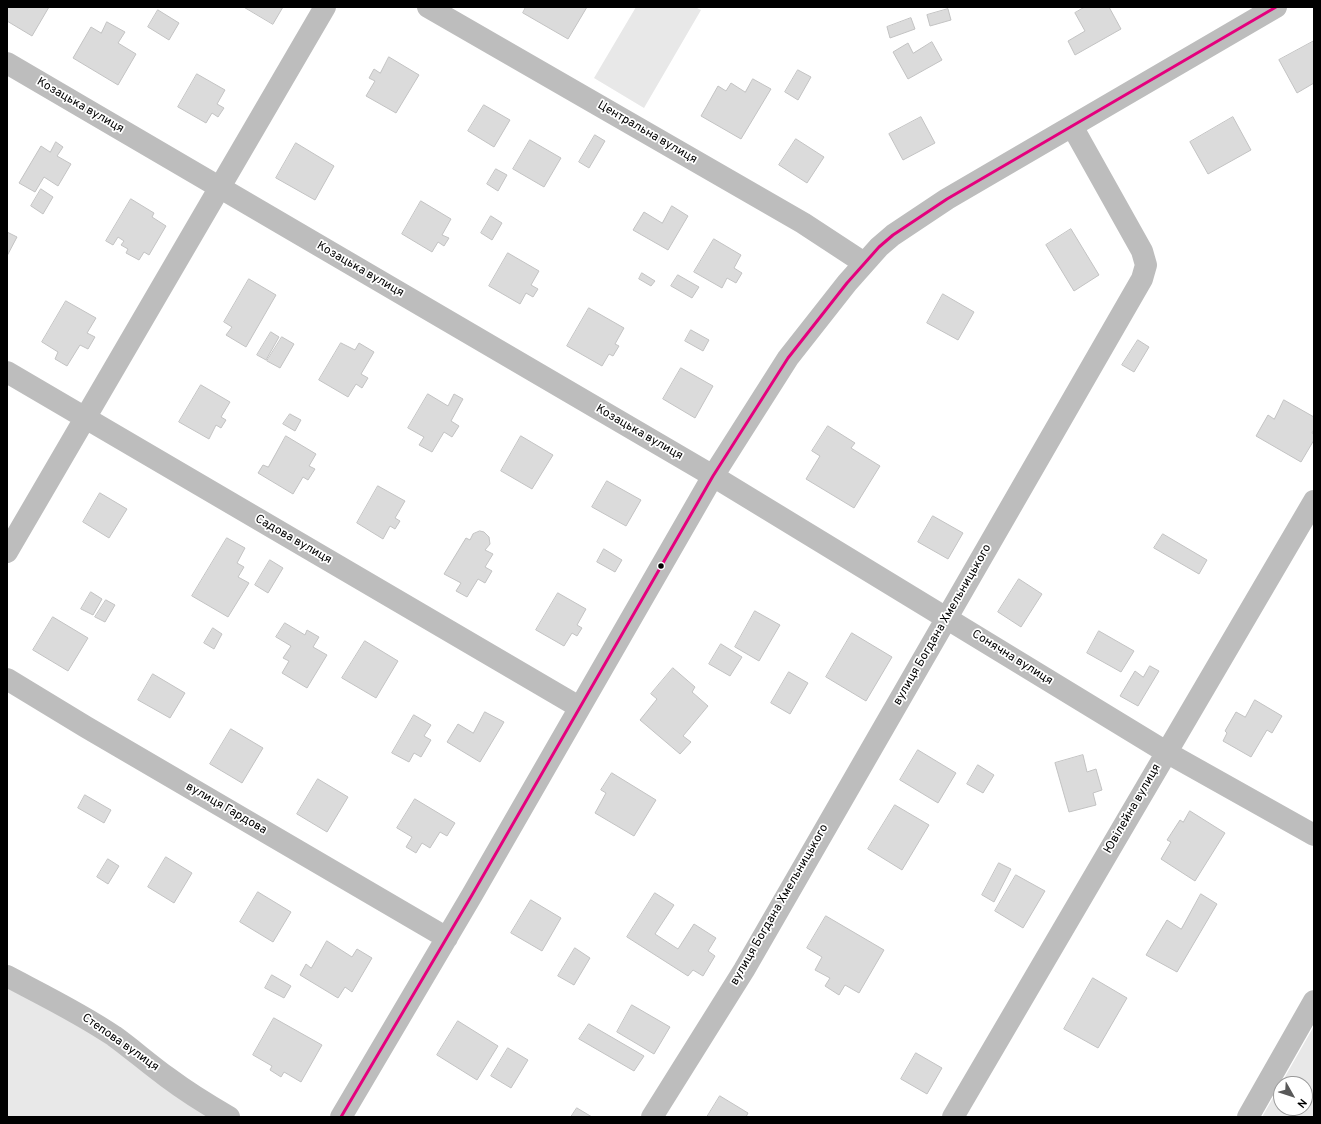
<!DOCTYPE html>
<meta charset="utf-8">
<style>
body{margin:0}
#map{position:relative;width:1321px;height:1124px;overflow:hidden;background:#fff;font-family:Overpass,sans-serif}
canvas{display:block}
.frame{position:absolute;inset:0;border:8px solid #000;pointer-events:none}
.north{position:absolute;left:1273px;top:1076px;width:40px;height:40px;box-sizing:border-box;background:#fff;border:1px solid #999;border-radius:50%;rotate:129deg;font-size:11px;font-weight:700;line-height:16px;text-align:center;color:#000}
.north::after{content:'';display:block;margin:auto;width:14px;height:18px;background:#595959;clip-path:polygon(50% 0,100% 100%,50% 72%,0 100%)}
</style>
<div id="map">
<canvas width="1321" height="1124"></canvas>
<div class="frame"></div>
<div class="north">N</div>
</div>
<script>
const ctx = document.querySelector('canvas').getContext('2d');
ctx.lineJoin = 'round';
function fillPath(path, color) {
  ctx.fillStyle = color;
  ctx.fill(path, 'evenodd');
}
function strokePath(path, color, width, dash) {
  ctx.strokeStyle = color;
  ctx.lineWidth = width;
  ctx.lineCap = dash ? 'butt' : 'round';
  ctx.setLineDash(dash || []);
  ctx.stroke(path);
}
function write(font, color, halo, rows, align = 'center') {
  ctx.font = font + ' Overpass,sans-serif';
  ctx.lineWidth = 3.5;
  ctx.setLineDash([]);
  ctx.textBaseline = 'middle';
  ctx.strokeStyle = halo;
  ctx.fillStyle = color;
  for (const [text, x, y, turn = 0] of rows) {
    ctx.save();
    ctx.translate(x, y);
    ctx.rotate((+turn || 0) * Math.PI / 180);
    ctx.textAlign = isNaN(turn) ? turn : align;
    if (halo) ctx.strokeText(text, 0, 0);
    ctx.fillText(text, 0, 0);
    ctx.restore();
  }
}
fillPath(new Path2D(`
 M636 7H695L701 10 644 108 594 78Z
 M7 983 63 1012 213 1117H7Z
 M1314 1026V1117H1262ZM1281 1084H1305V1108H1281Z`), '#e8e8e8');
const building = new Path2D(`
 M7 7H49L32 36 7 21Z
 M244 7H283L273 24Z
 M526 7H587L568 39 523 13Z
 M1085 7H1109L1121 29 1075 55 1068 41 1085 31 1075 13Z
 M948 9 951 20 930 26 927 15Z
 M158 10 179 23 169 40 148 27Z
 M911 18 915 29 890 38 887 27Z
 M107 22 125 32 118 43 136 54 118 85 73 58 91 27 101 33Z
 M1314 41V83L1297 93 1279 60Z
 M932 42 942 60 908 79 893 52 908 43 913 53Z
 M389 57 419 75 396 113 366 96 375 81 369 78 374 69 380 73Z
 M798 70 811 77 798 100 785 92Z
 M197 74 225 90 217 104 224 108 218 117 212 113 206 123 178 107Z
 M753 79 771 89 741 139 701 116 718 86 726 91 731 83 745 92Z
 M484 105 510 120 494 147 468 131Z
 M921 117 935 143 903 160 889 134Z
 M1233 117 1251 150 1208 174 1190 142Z
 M595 135 605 141 589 168 579 162Z
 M796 139 824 157 807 183 779 165Z
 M530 140 561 158 544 187 513 169Z
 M56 142 63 147 57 156 71 164 58 186 44 177 35 192 19 183 41 146 50 152Z
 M296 143 334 166 315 200 276 178Z
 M496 169 507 175 498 191 487 184Z
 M41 189 53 197 43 214 31 206Z
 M131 199 154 213 152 217 166 226 149 255 144 252 139 260 126 253 128 249 121 245 124 241 118 237 113 245 106 241Z
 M421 201 451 219 442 235 449 238 444 246 438 242 432 252 402 234Z
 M672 206 688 216 668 250 633 230 644 212 662 223Z
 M491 216 502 223 492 240 481 233Z
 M1071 229 1099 275 1074 291 1046 245Z
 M7 232 17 237 7 256Z
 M714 239 741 255 734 268 742 273 736 283 727 278 722 288 694 272Z
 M508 253 539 271 531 285 538 289 533 297 526 293 520 304 489 286Z
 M642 273 655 281 651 286 639 279Z
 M678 275 699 287 692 298 671 286Z
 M249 279 276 295 246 347 226 335 232 327 224 322Z
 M943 294 974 312 958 340 927 323Z
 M66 301 96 318 87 333 95 337 88 349 80 345 67 366 55 359 58 352 42 342Z
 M589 308 624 328 615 344 619 346 613 356 609 354 602 366 567 346Z
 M691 330 709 340 703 351 685 341Z
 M271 332 279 337 266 360 257 355Z
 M282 337 294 344 280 368 267 361Z
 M1138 340 1149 347 1134 372 1122 365Z
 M341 343 355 350 359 343 374 352 361 374 368 378 362 388 356 384 348 397 319 380Z
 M681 368 713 386 695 418 663 399Z
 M201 385 230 402 221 417 226 420 221 428 216 425 209 439 179 422Z
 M428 394 448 406 454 394 463 399 451 421 459 426 452 437 444 432 432 452 419 445 424 437 408 428Z
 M1284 400 1314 417V429L1312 433 1314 434V440L1301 462 1256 436 1268 415 1274 419Z
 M290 414 301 420 295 431 283 424Z
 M828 426 855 443 851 448 880 466 854 508 806 479 820 456 812 451Z
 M286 436 316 454 309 466 315 469 308 480 303 477 293 494 258 473 263 465 268 467Z
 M521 436 553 455 532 489 501 471Z
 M607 481 641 500 626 526 592 507Z
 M378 486 405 501 395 518 400 521 395 529 390 526 383 539 357 523Z
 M100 493 127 509 109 538 83 522Z
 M933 516 963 533 948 559 918 542Z
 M480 531 484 532 489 537 490 544 485 550 493 554 485 567 492 571 485 583 478 579 467 597 456 591 461 583 444 574 466 538 470 540 473 534Z
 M1163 534 1207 560 1199 574 1154 548Z
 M227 538 245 548 237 563 244 567 238 577 249 583 228 617 192 596Z
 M604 549 622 560 615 572 597 562Z
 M270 560 283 568 268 593 255 585Z
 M1019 579 1042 594 1021 627 998 612Z
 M91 592 102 599 93 615 81 609Z
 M558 593 586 609 577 625 582 628 577 636 572 633 564 646 536 630Z
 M106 600 115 605 105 622 95 617Z
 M755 611 780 625 759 661 735 647Z
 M53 617 88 638 68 671 33 650Z
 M285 623 305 635 307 630 319 637 313 647 327 655 307 688 282 673 289 661 283 658 291 646 276 637Z
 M213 628 222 634 214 649 204 643Z
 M1099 631 1134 651 1121 672 1087 653Z
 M852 633 892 657 866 701 826 677Z
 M365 641 398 661 376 698 342 678Z
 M721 644 742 657 730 676 709 664Z
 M1150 666 1159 671 1138 706 1120 696 1135 671 1143 677Z
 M673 668 695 687 692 692 708 706 683 736 691 742 680 754 640 720 657 699 651 694Z
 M789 672 808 683 790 714 771 703Z
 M153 674 185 693 170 718 138 700Z
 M1255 700 1282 716 1272 733 1267 730 1251 757 1223 741 1227 733 1225 731 1236 712 1245 717Z
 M485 712 504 722 480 762 447 742 458 724 473 733Z
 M414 715 431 725 424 736 431 740 421 757 414 753 409 762 392 753Z
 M231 729 263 748 242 783 210 764Z
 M918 750 956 773 938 803 900 780Z
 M1083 755 1087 772 1096 769 1102 790 1093 793 1096 805 1069 812 1055 763Z
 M978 765 994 775 983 793 967 784Z
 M612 773 656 800 634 836 595 813 606 793 601 790Z
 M318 779 348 797 327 832 297 814Z
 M85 795 111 810 104 823 78 808Z
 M415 799 455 823 447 836 440 832 430 848 422 843 416 853 406 847 412 837 397 828Z
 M895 805 929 825 902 870 868 849Z
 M1190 811 1225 833 1195 881 1161 859 1171 842 1167 840 1180 820 1183 822Z
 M166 857 192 873 174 903 148 887Z
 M108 859 119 866 108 884 97 877Z
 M999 863 1011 869 994 902 982 895Z
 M1016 875 1045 891 1023 928 995 911Z
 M258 892 291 912 273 942 240 922Z
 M655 893 674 905 655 934 678 949 694 924 716 938 708 951 715 956 703 976 693 970 688 976 627 937Z
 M1201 894 1217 904 1177 972 1146 955 1167 920 1181 929Z
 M531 900 561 918 542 951 511 933Z
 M826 916 884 950 859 993 845 985 839 995 825 986 830 978 815 970 822 957 807 948Z
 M327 941 352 957 357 949 372 958 352 992 345 987 338 998 300 975 306 964 311 968Z
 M575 948 590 958 574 985 558 976Z
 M272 975 291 986 284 998 265 988Z
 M1093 978 1127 998 1098 1048 1064 1029Z
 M632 1005 670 1027 654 1054 617 1032Z
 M274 1018 322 1045 301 1082 284 1072 281 1077 270 1070 272 1066 253 1055Z
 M458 1021 498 1046 477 1080 437 1055Z
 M589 1024 644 1056 634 1071 579 1039Z
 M508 1048 528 1060 511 1088 491 1076Z
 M916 1053 942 1068 927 1094 901 1079Z
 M720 1096 748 1113 746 1117H707Z
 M577 1108 592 1117H571Z`);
fillPath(building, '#dbdbdb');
strokePath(building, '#c3c3c3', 1);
strokePath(new Path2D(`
 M428 7 803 223 864 263
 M7 63 713 476 1166 752 1314 835
 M7 372 579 707
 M7 552 325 7
 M7 679 86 727 447 938
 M7 976C43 995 80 1013 114 1036 132 1049 149 1064 167 1077 187 1092 208 1105 229 1117
 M341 1117 472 895 713 476 788 358 847 283 879 247 893 235 947 199 1276 7
 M652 1117 744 970 1142 279 1146 265 1142 251 1072 126
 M953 1117 1314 501
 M1248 1117 1314 1001`), '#bdbdbd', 22);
strokePath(new Path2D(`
 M341 1117 472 895 713 476 788 358 847 283 879 247 893 235 947 199 1276 7`), '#e5007d', 3);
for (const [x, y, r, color] of [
 [661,566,3.5,"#000"]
]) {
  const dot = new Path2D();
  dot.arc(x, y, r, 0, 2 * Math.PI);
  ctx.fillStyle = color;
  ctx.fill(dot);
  strokePath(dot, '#fff', 1.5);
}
write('12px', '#000', '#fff', [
 ["Козацька вулиця",80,106,30],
 ["Центральна вулиця",647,133,30],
 ["Козацька вулиця",360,270,30],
 ["Козацька вулиця",639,433,30],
 ["Садова вулиця",293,540,30],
 ["вулиця Богдана Хмельницького",943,625,-60],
 ["Сонячна вулиця",1012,658,32],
 ["вулиця Гардова",226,809,30],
 ["Ювілейна вулиця",1133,809,-60],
 ["вулиця Богдана Хмельницького",780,905,-60],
 ["Степова вулиця",120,1043,35]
]);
</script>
